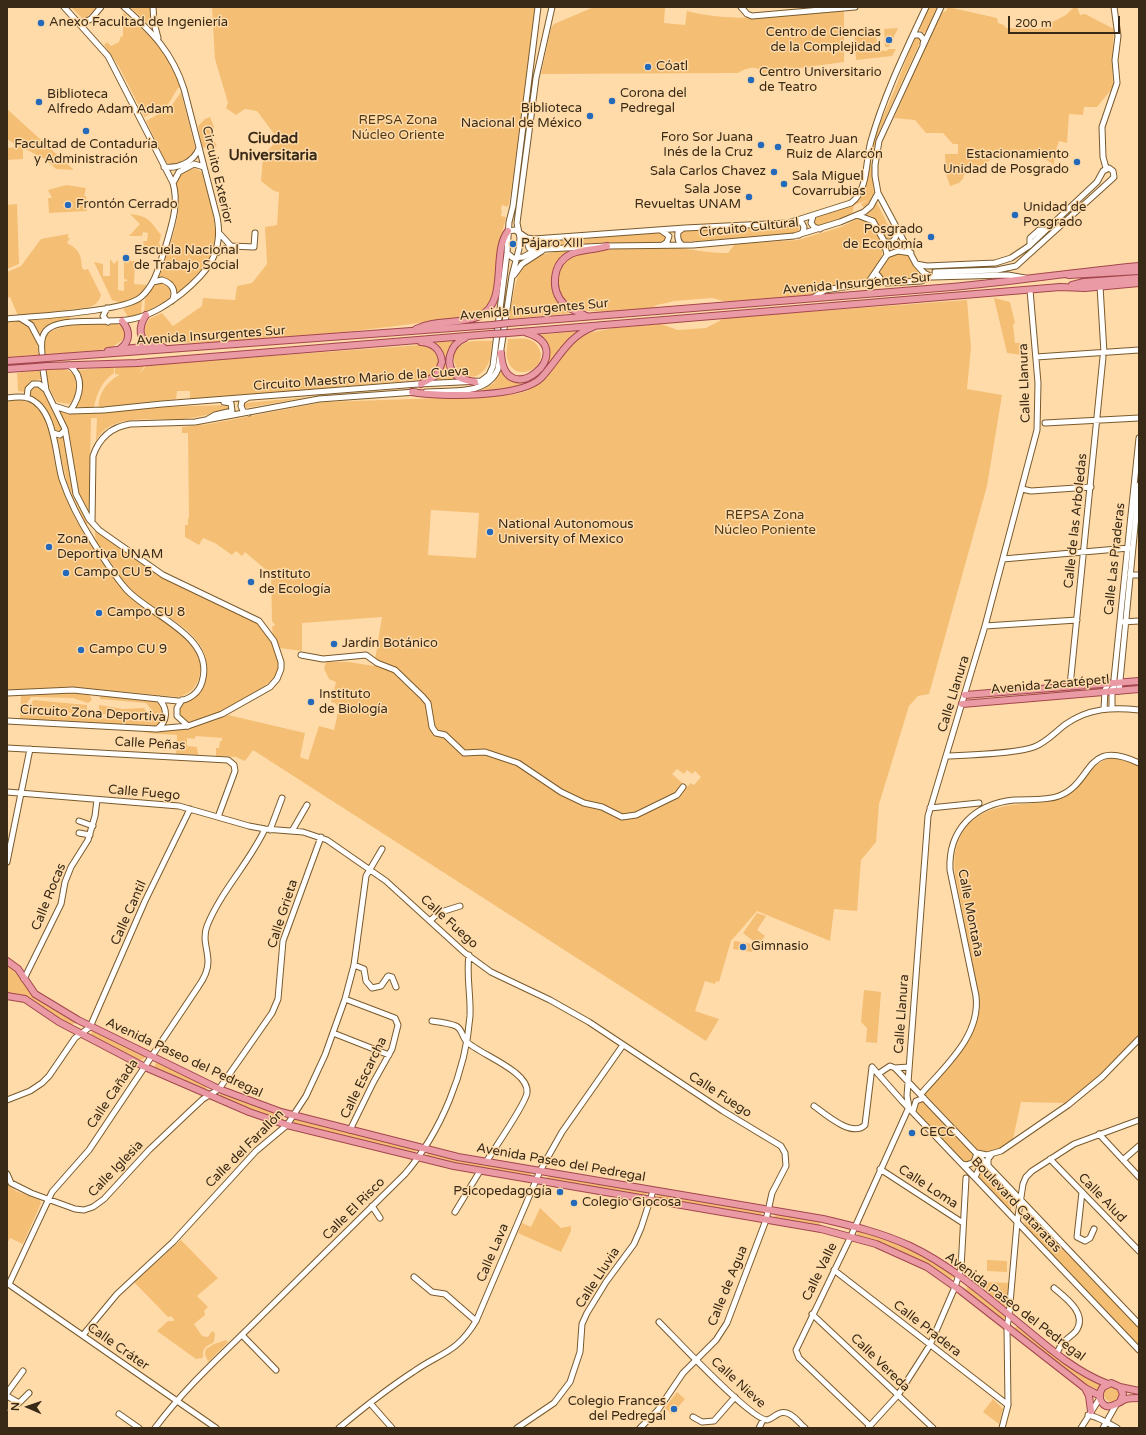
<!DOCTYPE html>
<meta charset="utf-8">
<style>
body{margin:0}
#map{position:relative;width:1146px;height:1435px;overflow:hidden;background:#ffdbaa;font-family:"Varela Round",sans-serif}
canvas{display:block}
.frame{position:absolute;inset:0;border:8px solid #382a17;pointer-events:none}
.north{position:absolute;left:8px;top:1387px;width:40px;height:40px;-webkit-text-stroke:3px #ffdbaa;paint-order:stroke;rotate:272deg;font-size:11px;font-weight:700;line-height:16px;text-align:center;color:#382a17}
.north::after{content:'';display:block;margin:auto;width:14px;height:18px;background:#382a17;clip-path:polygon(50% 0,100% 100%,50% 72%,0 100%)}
.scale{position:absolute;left:1008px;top:16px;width:112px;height:18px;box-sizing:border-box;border:2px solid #382a17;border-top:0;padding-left:5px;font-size:12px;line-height:14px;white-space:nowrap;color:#382a17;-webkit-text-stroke:3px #ffdbaa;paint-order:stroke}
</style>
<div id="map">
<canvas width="1146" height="1435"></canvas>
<div class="frame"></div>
<div class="north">N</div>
<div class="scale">200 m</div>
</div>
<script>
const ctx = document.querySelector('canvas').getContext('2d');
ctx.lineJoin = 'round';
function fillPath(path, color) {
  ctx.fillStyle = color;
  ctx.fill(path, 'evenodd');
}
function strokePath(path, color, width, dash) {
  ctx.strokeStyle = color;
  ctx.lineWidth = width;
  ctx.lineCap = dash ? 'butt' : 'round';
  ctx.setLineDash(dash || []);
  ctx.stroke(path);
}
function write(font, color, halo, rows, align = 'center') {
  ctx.font = font + ' "Varela Round",sans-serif';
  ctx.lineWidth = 3;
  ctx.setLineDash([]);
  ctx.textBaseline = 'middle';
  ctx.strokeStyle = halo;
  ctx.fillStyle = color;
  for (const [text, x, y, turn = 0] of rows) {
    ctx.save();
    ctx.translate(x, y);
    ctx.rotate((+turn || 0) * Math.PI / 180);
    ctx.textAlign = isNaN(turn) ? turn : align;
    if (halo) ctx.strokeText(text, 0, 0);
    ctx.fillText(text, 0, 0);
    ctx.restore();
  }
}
fillPath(new Path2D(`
 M71 7H97L84 20Z
 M130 7H150L153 28Z
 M212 7H535L511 192 508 207 502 205 501 210H502L501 216 506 217 500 242 492 297 484 309 473 316C367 330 261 344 155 343L147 339 144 329 149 319 162 313 173 326 202 306 203 298 235 300 237 286 252 283 267 264 265 227 277 225 279 192 274 191 261 181 263 156 278 139 257 111 245 109 236 115 226 108 228 103 215 59Z
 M594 7H665L664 23 685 25 687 11C738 24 792 15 844 10V62L763 73C756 64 746 68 738 73L541 74 551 28 554 24Z
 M928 7H937L927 31 923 33 920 30 919 26Z
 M948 7 997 18 998 23 1004 25 1006 28 1039 29 1066 15 1074 7H1077L1080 15 1085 14 1114 29 1112 60 1113 84 1111 90 1097 107H1084L1083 115 1069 114 1067 143 1059 141 1055 153 1054 165 1044 158 996 157 964 175 963 179 959 183 950 186 946 174 945 154H958V144H953L943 133H926L915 120 894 118 940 13 946 11Z
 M124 13C151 37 168 50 181 87L178 88 167 106 144 117 141 106 138 104 118 65 104 45 107 42 111 46 119 42 121 36 123 37V22L121 16Z
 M898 28 889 47H885L884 29Z
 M876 30 877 50 887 51 888 49H896L892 56 856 60 854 31Z
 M918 37 921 40 878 134 871 158 874 195 865 209 861 204 868 200 854 205 852 215 843 220 817 227 813 223 814 218 853 205 864 194 870 153 876 132 895 89 914 38Z
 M181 92 195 147 192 155C184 160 174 168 166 162L146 121 170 108Z
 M7 109 74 170 56 169 45 159 23 148V159L7 160V148L20 147 7 139Z
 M210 117 214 127 210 134 217 146 211 149 202 147 198 126 205 119Z
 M195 168 202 172C210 204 227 242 202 271 195 280 185 286 177 294 175 283 169 277 159 277 167 252 177 230 179 204 179 196 173 183 179 176 182 172 190 170 195 168Z
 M66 185 86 188 84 196H86L87 211 49 213 48 198H52L48 190Z
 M877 203 894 237 891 241 887 240 872 216 864 215Z
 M17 204 19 264 7 269V205Z
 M130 214C149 216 150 221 161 235L159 243 161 248C155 248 151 252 145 252L143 241H147L148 233 143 232 142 236H129L140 224Z
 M857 219C873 217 885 240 882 255 881 263 872 274 867 282L822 290 813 295 727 302 712 298 675 301 657 305 652 308C626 310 551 324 558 279 559 271 563 260 572 257 598 247 629 249 656 248 666 248 676 247 686 249 701 251 713 253 728 253L735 244 798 240 841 227Z
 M797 224 800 225 798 233 792 235 681 242V232L686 229Z
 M659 232 664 233 666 238 662 242 532 248 531 243Z
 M68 234V238H70L67 243C80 250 81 255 82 268L84 270 88 269 101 295C98 305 92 307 83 308L18 316 10 297 7 298V272L21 266 41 239Z
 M573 250 562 257 553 272 552 285 557 300 572 313 509 319C519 267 515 255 573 250Z
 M901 252 909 256 925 276 923 279 888 282 884 280 878 272 887 257Z
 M110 259 114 264 118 260V290L124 291V282L128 280 124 279V260L127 261 128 264 129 261H135L134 284 146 285 147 286C140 295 132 300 121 303L112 300 94 262 103 264V276H110Z
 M163 283 171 290 169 299 144 313 145 299 156 284Z
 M994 298 1010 302 1015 323 1013 324 1015 343H1020L1023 355 1007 353Z
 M142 300 141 314 128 317 123 309Z
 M967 300 971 348 967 389 1002 395 987 486 929 694 918 696 909 706 879 804 876 842 861 860 857 911 834 909 830 941 757 911 731 941 719 982 716 981 715 984 705 981 695 1011 719 1019 706 1041 253 750 245 761 236 757 216 756V748H219L220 741H222V738L196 736 194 739 187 738V746L197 747 198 755 176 754 177 735 143 733 194 727 228 715 305 733 300 757 308 760 319 726 334 730 339 708 335 703 331 702 336 682 329 679 324 669 326 662H349L374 666 382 617 302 623V651L279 648 273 635 272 627 275 625 272 621 271 574 245 552 242 556 236 551 232 555 215 543 203 538 199 545 185 537V525H188V518H189L188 433H182V427L209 424 324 402 471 397 516 394 527 391 541 382 568 349 579 338 589 333 614 328 661 324 678 330 706 328 725 318ZM431 510 479 513 476 558 428 555ZM677 769 684 774 687 770 692 774 695 771 701 777 694 785 691 783 687 787 672 774Z
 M70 315V320L52 323 40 333 38 332 29 319Z
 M16 321C32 322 38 341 39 355L7 357V322Z
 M117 324 123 327 125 335C119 355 63 353 45 354V337C57 321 98 325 117 324Z
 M579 331 571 338 547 366C550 354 547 343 538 335Z
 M508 339C514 339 521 338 527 339 532 340 537 343 539 348 549 369 515 383 508 361 505 354 508 346 508 339Z
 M454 341C446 357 442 367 457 380L435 382C449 371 446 351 431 342Z
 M492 341C491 348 491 356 489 362 473 399 435 356 465 343 473 340 484 341 492 341Z
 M421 345C436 346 447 368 432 378 429 379 425 380 422 380L190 400V391H177L176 399 99 408C97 395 108 380 120 375L115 374V367L145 365 139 374 147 365Z
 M114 367V373C102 381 97 393 94 407H76C83 393 82 385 78 370Z
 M501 368C511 380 520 382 535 380L514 388 482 390 494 383Z
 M64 369 75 374 76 391 75 399 69 404 57 402C50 391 47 383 46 370Z
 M39 370 41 379 29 382 24 392 18 391 17 373Z
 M36 386 42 388 63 430 61 432 56 433 43 407 31 396V391Z
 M309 397 246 408 243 406 245 403Z
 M20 400C30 402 39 407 44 417 53 435 52 456 58 476 67 507 83 535 102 561 110 572 117 585 126 593 148 613 211 642 199 678 196 688 188 695 178 697L73 687 7 691V401Z
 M229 405V410C214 413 199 417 184 419 156 422 111 411 96 441L97 418H91L89 514 79 495 69 433 60 411 93 413 161 407Z
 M63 434C69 464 70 498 89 523L86 524 67 483 56 436Z
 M95 531 169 581 258 624C268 636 282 655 278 671 274 685 232 707 218 713 209 717 198 719 189 722L183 719 179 714C179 695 211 698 207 664 203 631 165 617 142 600 127 589 119 574 109 560 101 550 94 544 95 531Z
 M70 693 89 694 92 700 88 703 73 698 31 697 27 703 28 710 34 715H55L144 721 151 715V709L146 703 100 699V696L159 702C165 712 163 718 158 727L20 719 21 694Z
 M33 700 87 705V714L35 710 31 706Z
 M99 705 123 709 144 708 148 714 144 718 112 713 99 715Z
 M1116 758 1139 766V1035L1092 1082 1065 1103 1021 1102 1013 1139C1004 1147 993 1156 980 1152L924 1093C949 1065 982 1037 979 996L955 874C953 859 955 843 964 830 982 805 1011 805 1038 803 1047 802 1057 802 1065 797 1085 787 1090 758 1116 758Z
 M757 913 766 916 757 930 765 936 758 945 743 933Z
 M734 941 753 944 752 952 733 949Z
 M7 964C19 973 23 986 34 995 46 1005 62 1012 75 1021L72 1026 23 996 7 993Z
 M864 990 881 992 877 1043 866 1042 867 1028 861 1022Z
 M92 1031H94L144 1055V1059L138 1060 93 1037 91 1035Z
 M158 1062 205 1085 207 1088 203 1091 159 1070 155 1068V1064Z
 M221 1093 281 1115 283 1117V1119L251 1111 219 1097Z
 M922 1099 974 1153 972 1160 967 1163 963 1162 914 1108 915 1104Z
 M299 1119 414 1148 416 1152 414 1154 294 1124V1120Z
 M429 1152 530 1172 531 1175 529 1177 455 1164 429 1157 427 1155Z
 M987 1167 1012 1194 1011 1210H1008L978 1176V1172Z
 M548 1175 646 1192 647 1195 645 1197 547 1179Z
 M7 1184 16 1191 40 1200 41 1203 23 1244 10 1238 7 1244Z
 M658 1194 761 1211 762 1214 761 1216 656 1198Z
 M540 1208 561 1228 571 1226V1231L561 1252 518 1233 522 1223 531 1227Z
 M1027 1210 1139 1327V1348L1026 1230 1024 1219Z
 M776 1214 818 1221 820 1224 819 1226 774 1218Z
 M859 1230C896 1243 920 1253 954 1275V1277L949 1279 887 1246 858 1236 857 1231Z
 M181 1240 218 1278 197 1296 208 1307 204 1311 205 1315 194 1324 202 1336 208 1337 212 1331 215 1333 214 1342C206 1347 202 1347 203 1358L196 1359 157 1331 168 1321H174V1319L171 1316 168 1317 134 1282Z
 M987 1260 1007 1261V1272L987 1271Z
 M986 1282 1009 1283 1006 1306H1004L986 1292Z
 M967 1287H970L1005 1316V1319H1002L966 1292Z
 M1018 1325 1081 1374 1101 1384 1097 1394 1014 1329Z
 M226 1340 228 1342 208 1362 205 1354 206 1349 214 1344Z
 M1104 1394a8 8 0 1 1 16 0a8 8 0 1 1-16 0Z
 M677 1392 685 1399 672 1414 665 1408Z
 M993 1399 1003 1409 999 1424 983 1412Z`), '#f4bf75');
const minor = new Path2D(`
 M153 7 154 23 158 38
 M741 7 747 14 752 16 855 7
 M80 24 91 19 101 7
 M912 37 914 35H920L924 40 923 44
 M164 167C178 169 194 162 199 148
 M1106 168 1103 157 1102 127 1117 83 1115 60 1118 36 1114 7
 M173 183 179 172 194 164 204 167
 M878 193 916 264 924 273 932 277 1008 275 1025 278
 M813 216 811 223 814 227 820 229
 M797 221 802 223 804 227 803 232 799 235
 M682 229 678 232C677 238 678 242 682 245
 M508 231 515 230 527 238 534 239 685 228 788 223 851 203C869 189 865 162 871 141 884 95 906 50 926 7
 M662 231 669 236 667 242 663 245
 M219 233 231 246
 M534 239 528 245 529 248 534 251
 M884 241C894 245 896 239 897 229
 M1030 245V238L1039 230H1044
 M216 253 231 246 254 247 255 233
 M507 253 513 258 523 257 534 251 546 249 607 246 693 245 794 236 840 222 864 212 871 206 878 193 875 176V165L879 141 941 7
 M887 255 898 251 911 253
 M916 264 927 266 995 263 1011 258 1029 246 1097 182 1103 171 1109 168 1113 171 1114 177 1111 180 1016 266 997 270 935 272
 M876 273 883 282 887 283 921 281 933 276
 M514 275 522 264 542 251
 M153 282 162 280C172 283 177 291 172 301
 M1100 286 1104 353
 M813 298 825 290 868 283 887 255 884 241 873 221 857 215
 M107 308 103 316 108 322
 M20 318 31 325 41 344
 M7 319C34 316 124 312 141 297 156 284 160 263 166 245 172 224 179 204 173 183L108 56 64 7
 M42 353C41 343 41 332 51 327 67 318 107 323 127 320 148 317 164 307 181 294 207 273 224 253 217 217L184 89C172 52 153 33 124 7
 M1036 357 1139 350
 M69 365C85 377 81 396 70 411
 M426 392C451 390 487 396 498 369L512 276 519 249 520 238 517 223 536 78 552 7
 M7 398C14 397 22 396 28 398 56 408 55 456 62 479 69 500 81 523 93 542 103 558 114 575 126 589 150 616 216 636 202 682 199 693 189 700 178 701L73 690 7 693
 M27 398 28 389 33 384H39L45 389
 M247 398 242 401 241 406 243 411 249 413
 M54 406 70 411 104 410 162 404 418 384 481 381 489 375 493 366 507 253 509 222 513 206 538 7
 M208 419 215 415 232 411 231 403 224 402
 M1045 423 1139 418
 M53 433 60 435 65 430
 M1022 489 1031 491 1091 487
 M92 522 93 456C99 438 112 427 130 424L195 422 319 399 416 392
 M1003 559 1129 548
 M1130 575H1139
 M1122 622 1139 621
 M985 626 1077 620
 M301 655 323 659 366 655 377 663 395 670 423 697 428 703 432 727 436 733 445 735 464 753 485 752 518 763 561 792 584 803 602 807 622 817 636 815 677 795 683 787
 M1070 686 1103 357
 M1112 689V708
 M1114 691V679L1139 438
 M1119 691 1139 485
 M182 700 177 708V716L188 726
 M1104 709 1105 690 1108 684
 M7 721 156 729 188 726 222 714 270 687 277 679 281 669V662L274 641 259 621 163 575 99 530 89 519 76 494 65 429 46 390 43 370
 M157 729C168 721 168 709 159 699
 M7 748 228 760 234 765 235 771 218 817
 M946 756C969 755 1015 754 1034 747 1047 742 1055 732 1066 724 1089 708 1113 707 1139 710
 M7 792 179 806 249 826 265 829 303 832 327 840 386 881 465 953 491 972 550 1000 589 1022 723 1111 781 1146 785 1153 786 1166 772 1193 766 1220 727 1323 716 1340 683 1373 658 1410 640 1428
 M930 808 979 803
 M79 821 93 826
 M270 830 282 798
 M292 831 307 805
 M79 833 90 835
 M7 862 30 749
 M431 920 438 913 460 906
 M354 965 364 969 366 981 372 988 381 986 388 976 392 977 396 987
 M24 979 61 904 65 882 71 867 88 840 95 816 97 800
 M345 999 395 1018 398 1025 392 1049 373 1083 350 1130
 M432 1021C440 1022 449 1023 456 1026 462 1029 462 1036 466 1041 478 1054 530 1071 527 1093 525 1105 494 1149 486 1162
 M333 1033 389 1055
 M872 1067 902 1101 1139 1350
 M895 1068 1139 1324
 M878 1074 890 1066 895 1068 909 1067
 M921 1094C944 1067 981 1036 976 996L950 870C948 829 975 804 1014 800 1029 799 1046 801 1059 796 1094 783 1084 737 1139 763
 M7 1100 30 1091 42 1083 49 1076 75 1038 90 1027 145 901 190 809
 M814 1106C825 1114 852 1138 865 1125L872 1067
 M909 1107 907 1096 928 816 985 626 1037 430 1038 383 1030 290
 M913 1111 916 1101 924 1098
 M1099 1134 1139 1177
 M1050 1159 1139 1251
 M1123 1160 1139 1146
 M962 1164 967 1165 974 1162 977 1153 987 1155 1001 1151 1068 1105 1102 1077 1139 1039
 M880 1169 963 1223
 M7 1174 11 1183 31 1193 75 1209 84 1210 93 1207 104 1199 149 1150 189 1112 203 1099 219 1089 272 1013 278 999 283 941 321 837
 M975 1177 979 1169 988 1165V1159L992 1154
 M1082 1192 1077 1237 1085 1241 1090 1238 1094 1229
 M372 1206 380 1218
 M455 1212 480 1171
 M834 1270 1008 1405
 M414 1277 432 1292 445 1294 476 1321
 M7 1283 216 1428
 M9 1284 52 1192 89 1150 198 987C203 980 208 971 208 962 208 949 202 939 207 926 221 891 249 863 265 829
 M1054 1288C1066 1298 1088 1314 1076 1331 1072 1336 1067 1338 1064 1342 1061 1344 1059 1349 1057 1353
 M812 1314 933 1428
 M659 1322C675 1338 751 1420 767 1420 771 1419 774 1416 778 1414 789 1408 798 1422 805 1428
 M83 1335 117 1294 173 1242 256 1151 287 1125 306 1096 325 1055 345 999 354 965 366 876 382 849
 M242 1335 276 1370
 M7 1393 23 1371
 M7 1396 19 1403 29 1393
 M370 1403 392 1428
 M119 1414 139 1428
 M1088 1415C1096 1416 1110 1424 1117 1428
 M693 1417 702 1422 714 1421 735 1397
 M870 1426 799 1358 796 1350 851 1236 909 1107
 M155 1428C187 1385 224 1353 262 1315 310 1268 357 1221 405 1174 441 1132 466 1071 470 1016 471 995 466 975 469 955
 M339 1428C363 1408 387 1389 413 1372 441 1352 456 1354 476 1321L540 1171 562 1132 623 1045
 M517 1428 554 1403 570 1382 580 1352 582 1324 587 1313 606 1282 634 1244 641 1228 653 1191
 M759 1428 763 1420
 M868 1428 898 1395 930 1345 955 1287 961 1268 966 1178
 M1002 1428 1008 1405 1007 1327 1009 1315 1017 1223 1023 1184 1026 1177 1032 1171 1074 1144 1139 1120
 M1081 1428 1100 1398
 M1103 1428 1116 1405`);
const major = new Path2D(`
 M1069 275 1139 271
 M1072 285 1084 282 1139 278
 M146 315C138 327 138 340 152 346
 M586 316C579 312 570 310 564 304 550 290 552 263 571 254 582 249 595 250 607 246
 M509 323 952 287C1014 281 1076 272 1139 266
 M416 329C436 319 460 325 480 316 509 301 491 253 508 231
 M508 333 1060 287 1085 288 1139 283
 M465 338C450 344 443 365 457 376 463 380 469 381 475 382
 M421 342C433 343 441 350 442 362L437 375 421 384
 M120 349C131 341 130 330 122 321
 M108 351 142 347H163
 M501 353C504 415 582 350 527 333
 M47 358 492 325
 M7 361 35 359
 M48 366 137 363 491 334
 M7 369 36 367
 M412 392C440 397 521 398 541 378 558 360 568 336 593 327
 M965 695 1139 681
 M962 704 1139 689
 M7 961 18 969 35 994 78 1020 219 1089 281 1112 458 1157 823 1219C853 1226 882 1233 910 1246 946 1263 979 1290 1009 1315 1039 1339 1072 1371 1108 1384
 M7 996 25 999 59 1022 145 1067 249 1112 287 1125 454 1166 821 1229 876 1244 927 1267 961 1291 1085 1388 1100 1396
 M1120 1387 1139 1391
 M1085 1388 1089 1396 1091 1411
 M1120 1402 1123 1394 1120 1387 1111 1383 1103 1387C1100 1391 1099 1394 1100 1399 1106 1414 1118 1402 1126 1399 1130 1398 1135 1398 1139 1398`);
strokePath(minor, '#795a2d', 7);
strokePath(major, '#a3474c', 8);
strokePath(minor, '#fff', 5);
strokePath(major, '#ea9aa5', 6);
const majorBridge = new Path2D(`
 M492 325 509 323
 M491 334 508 333
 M35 359 47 358
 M36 367 48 366`);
strokePath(majorBridge, '#a3474c', 8, []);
strokePath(majorBridge, '#ea9aa5', 6);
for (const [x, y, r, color] of [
 [41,23,4,"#2569ba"],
 [889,40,4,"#2569ba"],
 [648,67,4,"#2569ba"],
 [751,80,4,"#2569ba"],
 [612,101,4,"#2569ba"],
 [39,102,4,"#2569ba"],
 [590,116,4,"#2569ba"],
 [86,131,4,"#2569ba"],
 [761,145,4,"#2569ba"],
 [778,147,4,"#2569ba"],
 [1077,162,4,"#2569ba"],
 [774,172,4,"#2569ba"],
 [784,184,4,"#2569ba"],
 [749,197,4,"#2569ba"],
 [68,205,4,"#2569ba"],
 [1015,215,4,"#2569ba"],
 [931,237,4,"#2569ba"],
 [513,244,4,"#2569ba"],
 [126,258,4,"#2569ba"],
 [490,532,4,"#2569ba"],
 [49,547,4,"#2569ba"],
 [66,573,4,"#2569ba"],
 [251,582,4,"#2569ba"],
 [99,613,4,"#2569ba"],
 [334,644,4,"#2569ba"],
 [81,650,4,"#2569ba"],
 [311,702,4,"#2569ba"],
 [743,947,4,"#2569ba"],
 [912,1133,4,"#2569ba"],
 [560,1192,4,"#2569ba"],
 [574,1203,4,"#2569ba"],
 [674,1409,4,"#2569ba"]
]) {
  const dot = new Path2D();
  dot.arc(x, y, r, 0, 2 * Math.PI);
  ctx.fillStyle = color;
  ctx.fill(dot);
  strokePath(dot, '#ffdbaa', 1.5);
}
write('13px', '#382a17', '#ffdbaa', [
 ["Anexo Facultad de Ingeniería",49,23],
 ["Centro de Ciencias",881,33,"right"],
 ["de la Complejidad",881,48,"right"],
 ["Cóatl",656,67],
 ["Centro Universitario",759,73],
 ["de Teatro",759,88],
 ["Corona del",620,94],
 ["Pedregal",620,109],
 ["Biblioteca",47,95],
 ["Alfredo Adam Adam",47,110],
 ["Biblioteca",582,109,"right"],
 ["Nacional de México",582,124,"right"],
 ["Foro Sor Juana",753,138,"right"],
 ["Inés de la Cruz",753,153,"right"],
 ["Teatro Juan",786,140],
 ["Ruiz de Alarcón",786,155],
 ["Facultad de Contaduría",86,145,"center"],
 ["y Administración",86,160,"center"],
 ["Estacionamiento",1069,155,"right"],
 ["Unidad de Posgrado",1069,170,"right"],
 ["Sala Carlos Chavez",766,172,"right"],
 ["Sala Miguel",792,177],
 ["Covarrubias",792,192],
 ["Sala Jose",741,190,"right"],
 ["Revueltas UNAM",741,205,"right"],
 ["Frontón Cerrado",76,205],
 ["Unidad de",1023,208],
 ["Posgrado",1023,223],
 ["Posgrado",923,230,"right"],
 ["de Economía",923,245,"right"],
 ["Pájaro XIII",521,244],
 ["Escuela Nacional",134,251],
 ["de Trabajo Social",134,266],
 ["National Autonomous",498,525],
 ["University of Mexico",498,540],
 ["Zona",57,540],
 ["Deportiva UNAM",57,555],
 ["Campo CU 5",74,573],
 ["Instituto",259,575],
 ["de Ecología",259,590],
 ["Campo CU 8",107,613],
 ["Jardín Botánico",342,644],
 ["Campo CU 9",89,650],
 ["Instituto",319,695],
 ["de Biología",319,710],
 ["Gimnasio",751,947],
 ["CECC",920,1133],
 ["Psicopedagogía",552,1192,"right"],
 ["Colegio Giocosa",582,1203],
 ["Colegio Frances",666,1402,"right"],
 ["del Pedregal",666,1417,"right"]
], 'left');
write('13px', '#503815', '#ffdbaa', [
 ["REPSA Zona",398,121],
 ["Núcleo Oriente",398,136],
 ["REPSA Zona",765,516],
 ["Núcleo Poniente",765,531]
]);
write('13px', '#382a17', '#ffdbaa', [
 ["Circuito Exterior",217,175,77],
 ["Circuito Cultural",749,228,-6],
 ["Avenida Insurgentes Sur",857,284,-5],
 ["Avenida Insurgentes Sur",534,310,-5],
 ["Avenida Insurgentes Sur",211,336,-4],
 ["Circuito Maestro Mario de la Cueva",361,379,-4],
 ["Calle Llanura",1025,383,-92],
 ["Calle de las Arboledas",1076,521,-84],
 ["Calle Las Praderas",1115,559,-84],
 ["Avenida Zacatépetl",1050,685,-5],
 ["Calle Llanura",954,694,-73],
 ["Circuito Zona Deportiva",93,714,3],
 ["Calle Peñas",150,744,3],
 ["Calle Fuego",144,793,5],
 ["Calle Rocas",49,897,-68],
 ["Calle Cantil",129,913,-66],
 ["Calle Montaña",970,913,79],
 ["Calle Grieta",283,914,-72],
 ["Calle Fuego",449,922,42],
 ["Calle Llanura",902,1014,-86],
 ["Avenida Paseo del Pedregal",184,1058,25],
 ["Calle Escarcha",364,1078,-64],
 ["Calle Cañada",113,1094,-56],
 ["Calle Fuego",720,1095,33],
 ["Calle del Farallón",245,1149,-45],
 ["Avenida Paseo del Pedregal",561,1163,10],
 ["Calle Iglesia",116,1169,-46],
 ["Calle Loma",928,1187,33],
 ["Calle Alud",1102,1198,46],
 ["Boulevard Cataratas",1016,1205,47],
 ["Calle El Risco",354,1209,-45],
 ["Calle Lava",493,1253,-67],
 ["Calle Valle",820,1272,-64],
 ["Calle Lluvia",598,1278,-57],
 ["Calle de Agua",728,1286,-68],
 ["Avenida Paseo del Pedregal",1015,1307,37],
 ["Calle Pradera",927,1329,38],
 ["Calle Cráter",118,1347,35],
 ["Calle Vereda",880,1363,44],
 ["Calle Nieve",738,1383,42]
]);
write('bold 15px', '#382a17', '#ffdbaa', [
 ["Ciudad",273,139],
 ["Universitaria",273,156]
]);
</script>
